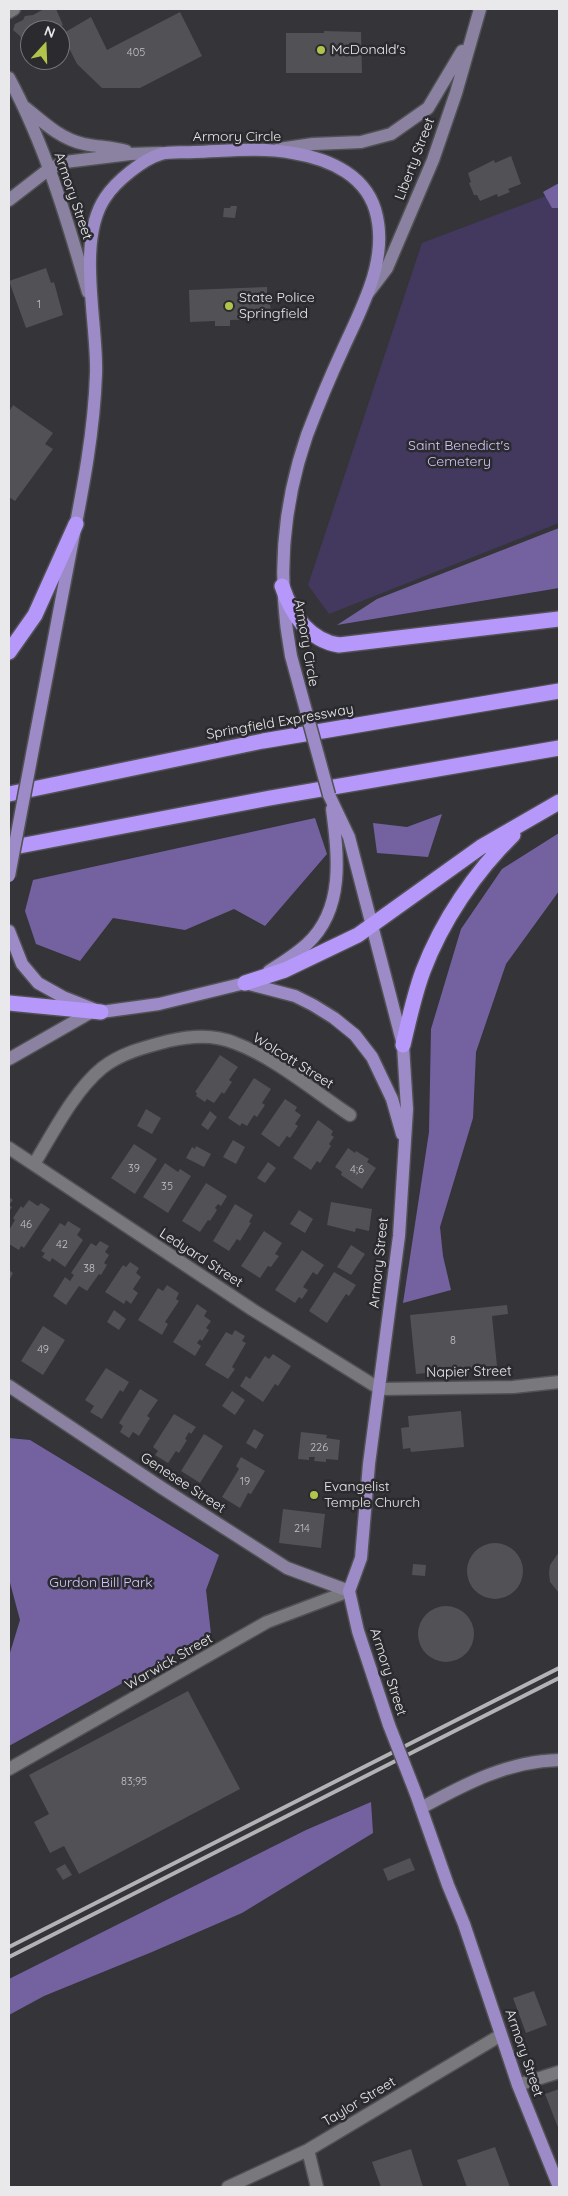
<!DOCTYPE html>
<style>
body{margin:0}
#map{position:relative;width:568px;height:2196px;overflow:hidden;background:#353438;font-family:Quicksand,sans-serif}
canvas{display:block}
.frame{position:absolute;inset:0;border:10px solid #e9e9eb;pointer-events:none}
.north{position:absolute;left:20px;top:20px;width:50px;height:50px;box-sizing:border-box;background:#2b2a2e;border:1px solid #77767a;border-radius:50%;rotate:20deg;font-size:14px;font-weight:700;line-height:20px;text-align:center;color:#e9e9eb}
.north::after{content:'';display:block;margin:auto;width:18px;height:22px;background:#b2c34c;clip-path:polygon(50% 0,100% 100%,50% 72%,0 100%)}
</style>
<div id="map">
<canvas width="568" height="2196"></canvas>
<div class="frame"></div>
<div class="north">N</div>
</div>
<script>
const ctx = document.querySelector('canvas').getContext('2d');
ctx.lineJoin = 'round';
function fillPath(path, color) {
  ctx.fillStyle = color;
  ctx.fill(path, 'evenodd');
}
function strokePath(path, color, width, dash) {
  ctx.strokeStyle = color;
  ctx.lineWidth = width;
  ctx.lineCap = dash ? 'butt' : 'round';
  ctx.setLineDash(dash || []);
  ctx.stroke(path);
}
function write(font, color, halo, rows, align = 'center') {
  ctx.font = font + ' Quicksand,sans-serif';
  ctx.lineWidth = 5;
  ctx.setLineDash([]);
  ctx.textBaseline = 'middle';
  ctx.strokeStyle = halo;
  ctx.fillStyle = color;
  for (const [text, x, y, turn = 0] of rows) {
    ctx.save();
    ctx.translate(x, y);
    ctx.rotate((+turn || 0) * Math.PI / 180);
    ctx.textAlign = isNaN(turn) ? turn : align;
    if (halo) ctx.strokeText(text, 0, 0);
    ctx.fillText(text, 0, 0);
    ctx.restore();
  }
}
fillPath(new Path2D(`
 M559 191V523L329 614 308 585 422 243Z`), '#43385e');
fillPath(new Path2D(`
 M559 183V208H552L543 192Z
 M559 528V588L337 625 377 599Z
 M442 814 428 857 377 853 373 823 407 827Z
 M315 818 327 854 265 926 234 909 185 930 113 918 80 961 36 944 25 911 33 880Z
 M559 833V891L506 964 476 1052 473 1118 440 1227 443 1256 451 1290 403 1303 429 1132 431 1029 461 929 502 869Z
 M9 1438 30 1440 219 1555 206 1590 211 1634 9 1746V1656L20 1620 9 1579Z
 M371 1802 373 1833 242 1913 152 1952 44 1996 9 2015V1979L306 1830Z`), '#7462a0');
fillPath(new Path2D(`
 M44 9H56L63 25 52 30H30V41L23 44 20 36 13 30 15 24 23 20 25 16 33 15Z
 M180 12 202 56 140 88H102L77 64 62 34 91 17 107 50Z
 M324 31 361 32 362 73H286V33H324Z
 M511 156 521 184 508 189 510 192 498 197 497 194 480 201 477 195H474L469 183 471 182 468 173 494 160 495 163Z
 M231 206H237L235 218 223 217 224 208H230Z
 M46 268 51 283 54 282 63 315 26 328 9 281Z
 M267 287V303L270 302 271 319 230 320V326H215V321L190 322 189 290Z
 M13 405 53 433 45 444 53 449 15 501 9 497V412Z
 M220 1055 238 1067 229 1080 232 1082 224 1094 222 1092 214 1103 207 1099 205 1102 196 1096 197 1093 195 1092Z
 M254 1078 271 1089 262 1103 265 1105 257 1117 254 1115 247 1126 242 1123 240 1126 228 1118Z
 M285 1099 297 1107 295 1111 301 1115 295 1124 298 1126 290 1138 287 1136 279 1147 261 1134Z
 M146 1109 161 1118 152 1134 137 1126Z
 M210 1111 217 1117 208 1130 201 1125Z
 M318 1120 333 1131 331 1135 334 1137 329 1144 331 1146 320 1163 317 1161 311 1170 293 1158Z
 M233 1140 245 1147 236 1164 223 1157Z
 M134 1144 157 1159 135 1194 111 1178Z
 M196 1146 211 1154 204 1167 186 1158 192 1147 195 1149Z
 M348 1148 355 1153 356 1151 369 1159 367 1162 376 1168 362 1189 341 1175 342 1172 335 1167Z
 M268 1162 276 1168 265 1183 257 1178Z
 M165 1163 178 1172 180 1169 191 1176 168 1213 143 1197Z
 M206 1183 227 1196 221 1206 218 1204 215 1208 217 1210 210 1221 208 1220 200 1232 182 1221Z
 M9 1197 13 1200 9 1205 12 1207 9 1212Z
 M29 1200 38 1206 41 1203 50 1209 24 1248 21 1246 19 1250 9 1244V1230L15 1220 13 1218 21 1206 23 1208Z
 M331 1202 372 1209 369 1231 356 1228 355 1232 327 1225Z
 M235 1204 253 1215 249 1222 251 1223 240 1241 237 1239 229 1251 213 1241Z
 M299 1210 313 1219 305 1233 290 1224Z
 M68 1221 81 1229 77 1235 83 1240 65 1267 52 1258 50 1262 42 1257 45 1253 41 1251 60 1223 65 1226Z
 M264 1231 282 1243 275 1254 279 1256 271 1267 268 1266 260 1278 241 1266Z
 M100 1241 109 1246 105 1252 109 1255 104 1263 107 1265 101 1275 99 1274 87 1291 79 1286 66 1305 53 1296 65 1277 70 1281 74 1275 71 1273 91 1243 96 1246Z
 M351 1245 365 1254 351 1275 337 1267Z
 M302 1250 324 1265 317 1275 313 1272 303 1287 308 1290 302 1299 299 1297 295 1303 275 1290Z
 M130 1262 139 1268 136 1273 141 1277 133 1289 138 1293 131 1304 126 1300 124 1304 105 1292 123 1265 126 1267Z
 M9 1270 13 1273 9 1281Z
 M334 1272 356 1285 349 1296 346 1294 327 1323 309 1311Z
 M167 1285 179 1293 176 1299 179 1301 165 1322 168 1324 162 1335 138 1320 158 1288 163 1291Z
 M197 1304 207 1311 204 1316 211 1321 206 1328 209 1330 202 1341 200 1339 197 1343 201 1346 195 1356 173 1342Z
 M507 1305 508 1314 492 1316 497 1366 416 1374 410 1315Z
 M114 1310 126 1319 119 1330 107 1322Z
 M43 1326 65 1340 43 1375 21 1361Z
 M235 1330 245 1336 242 1341 246 1343 232 1367 235 1369 228 1379 205 1365 226 1332 232 1335Z
 M273 1354 291 1366 278 1386 275 1384 263 1402 240 1386 246 1376 250 1379 265 1356 269 1359Z
 M106 1368 129 1382 123 1392 120 1390 102 1419 90 1412 94 1406 85 1400Z
 M140 1389 158 1400 147 1416 150 1418 139 1436 133 1432 129 1438 120 1432 123 1426 119 1423Z
 M232 1391 245 1400 235 1415 222 1406Z
 M461 1411 464 1447 411 1452 410 1448 403 1449 401 1428 409 1427 408 1416Z
 M174 1414 196 1427 191 1434 189 1432 185 1439 187 1440 179 1453 176 1451 168 1463 155 1455 158 1451 153 1447Z
 M254 1429 264 1435 256 1449 246 1443Z
 M301 1432 327 1435 326 1438 340 1440 338 1460 326 1459V1462L314 1461 315 1457H309V1460L298 1459Z
 M204 1434 223 1446 200 1483 181 1471Z
 M241 1457 265 1471 251 1494 248 1493 240 1508 222 1497 239 1469 236 1466Z
 M283 1509 325 1514 321 1548 279 1543Z
 M467 1571a28 28 0 1 1 56 0a28 28 0 1 1-56 0Z
 M559 1552V1593L550 1582 549 1573 550 1565Z
 M413 1564 426 1565 425 1576 412 1575Z
 M418 1634a28 28 0 1 1 56 0a28 28 0 1 1-56 0Z
 M188 1691 240 1789 79 1874 64 1846 50 1853 34 1822 49 1814 29 1775Z
 M410 1858 415 1870 388 1881 383 1869Z
 M65 1864 72 1875 63 1880 56 1869Z
 M534 1991 547 2025 526 2033 513 1998Z
 M559 2089V2130L545 2094Z
 M495 2147 510 2187H467L457 2160Z
 M411 2149 423 2187H381L372 2162Z`), '#525155');
const minor = new Path2D(`
 M9 12 14 9
 M9 1148 253 1310 380 1389 513 1387 559 1382
 M34 1164C53 1133 74 1091 102 1068 121 1053 145 1047 168 1041 191 1036 213 1034 235 1043 275 1058 314 1091 350 1115
 M9 1769 267 1622 349 1591
 M518 2085 559 2072`);
const tertiary = new Path2D(`
 M308 2150 317 2187
 M228 2187 308 2150 501 2035`);
const secondary = new Path2D(`
 M9 78C45 145 67 219 88 292
 M26 108C44 123 61 139 84 144 98 147 113 147 126 151
 M279 149 313 144 361 142 391 134 428 108 462 51
 M9 200 49 169 65 162 130 154 161 153
 M368 293 387 268 433 160 456 93 480 9
 M9 1059 93 1011
 M9 1386 162 1488 287 1568 349 1591
 M421 1808C465 1784 508 1761 559 1760`);
const primary = new Path2D(`
 M36 733C48 670 60 607 72 544 83 488 94 432 96 374 98 325 76 241 105 198 115 182 143 159 161 154 171 151 184 153 194 152 227 151 261 147 293 153 330 159 369 176 377 217 387 263 361 309 343 349 330 377 318 406 307 435 282 507 277 582 291 656
 M329 795 349 837 403 1045 407 1109 399 1236 369 1464 361 1558 349 1591 358 1631 389 1725
 M9 931 22 964 38 983 63 997 101 1012 159 1004 245 983 295 996 313 1005 334 1018 355 1035 372 1057 392 1099 402 1134
 M269 971C282 963 295 955 307 944 345 909 338 855 332 809
 M416 1794 448 1885 464 1924 518 2085 559 2187`);
const motorway = new Path2D(`
 M282 586C291 613 308 640 339 645L559 619
 M9 652 35 615 76 524
 M9 794 263 741 559 691
 M9 848 270 798 559 748
 M245 983 285 970 358 935 481 847 559 802
 M9 1003 101 1012
 M403 1045C409 1020 414 995 423 971 442 921 475 872 513 835`);
strokePath(minor, '#515154', 15);
strokePath(tertiary, '#515154', 15);
strokePath(secondary, '#515154', 15);
strokePath(primary, '#515154', 15);
strokePath(motorway, '#515154', 18);
strokePath(minor, '#79787d', 12);
strokePath(tertiary, '#79787d', 12);
strokePath(secondary, '#8b82a2', 12);
strokePath(primary, '#9d8bc8', 12);
strokePath(motorway, '#b598fa', 15);
strokePath(new Path2D(`
 M9 1947 559 1668
 M9 1957 559 1678`), '#b3b2b5', 4);
const primaryBridge = new Path2D(`
 M291 656 329 795
 M9 876 36 733
 M389 1725 416 1794`);
strokePath(primaryBridge, '#515154', 15, []);
strokePath(primaryBridge, '#9d8bc8', 12);
for (const [x, y, r, color] of [
 [321,50,5,"#b2c34c"],
 [229,306,5,"#b2c34c"],
 [314,1495,5,"#b2c34c"]
]) {
  const dot = new Path2D();
  dot.arc(x, y, r, 0, 2 * Math.PI);
  ctx.fillStyle = color;
  ctx.fill(dot);
  strokePath(dot, '#2b2a2e', 2);
}
write('11px', '#c3c3c6', null, [
 ["405",136,53],
 ["1",39,305],
 ["39",134,1169],
 ["4;6",357,1170],
 ["35",167,1187],
 ["46",26,1225],
 ["42",62,1245],
 ["38",89,1269],
 ["8",453,1341],
 ["49",43,1350],
 ["226",319,1448],
 ["19",245,1482],
 ["214",302,1529],
 ["83;95",134,1782]
]);
write('14px', '#e9e9eb', '#2b2a2e', [
 ["McDonald's",331,50],
 ["State Police",239,298],
 ["Springfield",239,314],
 ["Evangelist",324,1487],
 ["Temple Church",324,1503]
], 'left');
write('14px', '#e9e9eb', '#2b2a2e', [
 ["Armory Circle",237,137],
 ["Liberty Street",415,159,-69],
 ["Armory Street",73,196,71],
 ["Armory Circle",306,643,80],
 ["Springfield Expressway",280,722,-10],
 ["Wolcott Street",293,1061,32],
 ["Ledyard Street",201,1258,33],
 ["Armory Street",379,1263,-84],
 ["Napier Street",469,1372,-1],
 ["Genesee Street",183,1483,33],
 ["Warwick Street",169,1662,-30],
 ["Armory Street",388,1672,72],
 ["Armory Street",524,2053,71],
 ["Taylor Street",359,2102,-31]
]);
write('14px', '#d4c6fd', '#2b2a2e', [
 ["Saint Benedict's",459,446],
 ["Cemetery",459,462],
 ["Gurdon Bill Park",101,1583]
]);
</script>
